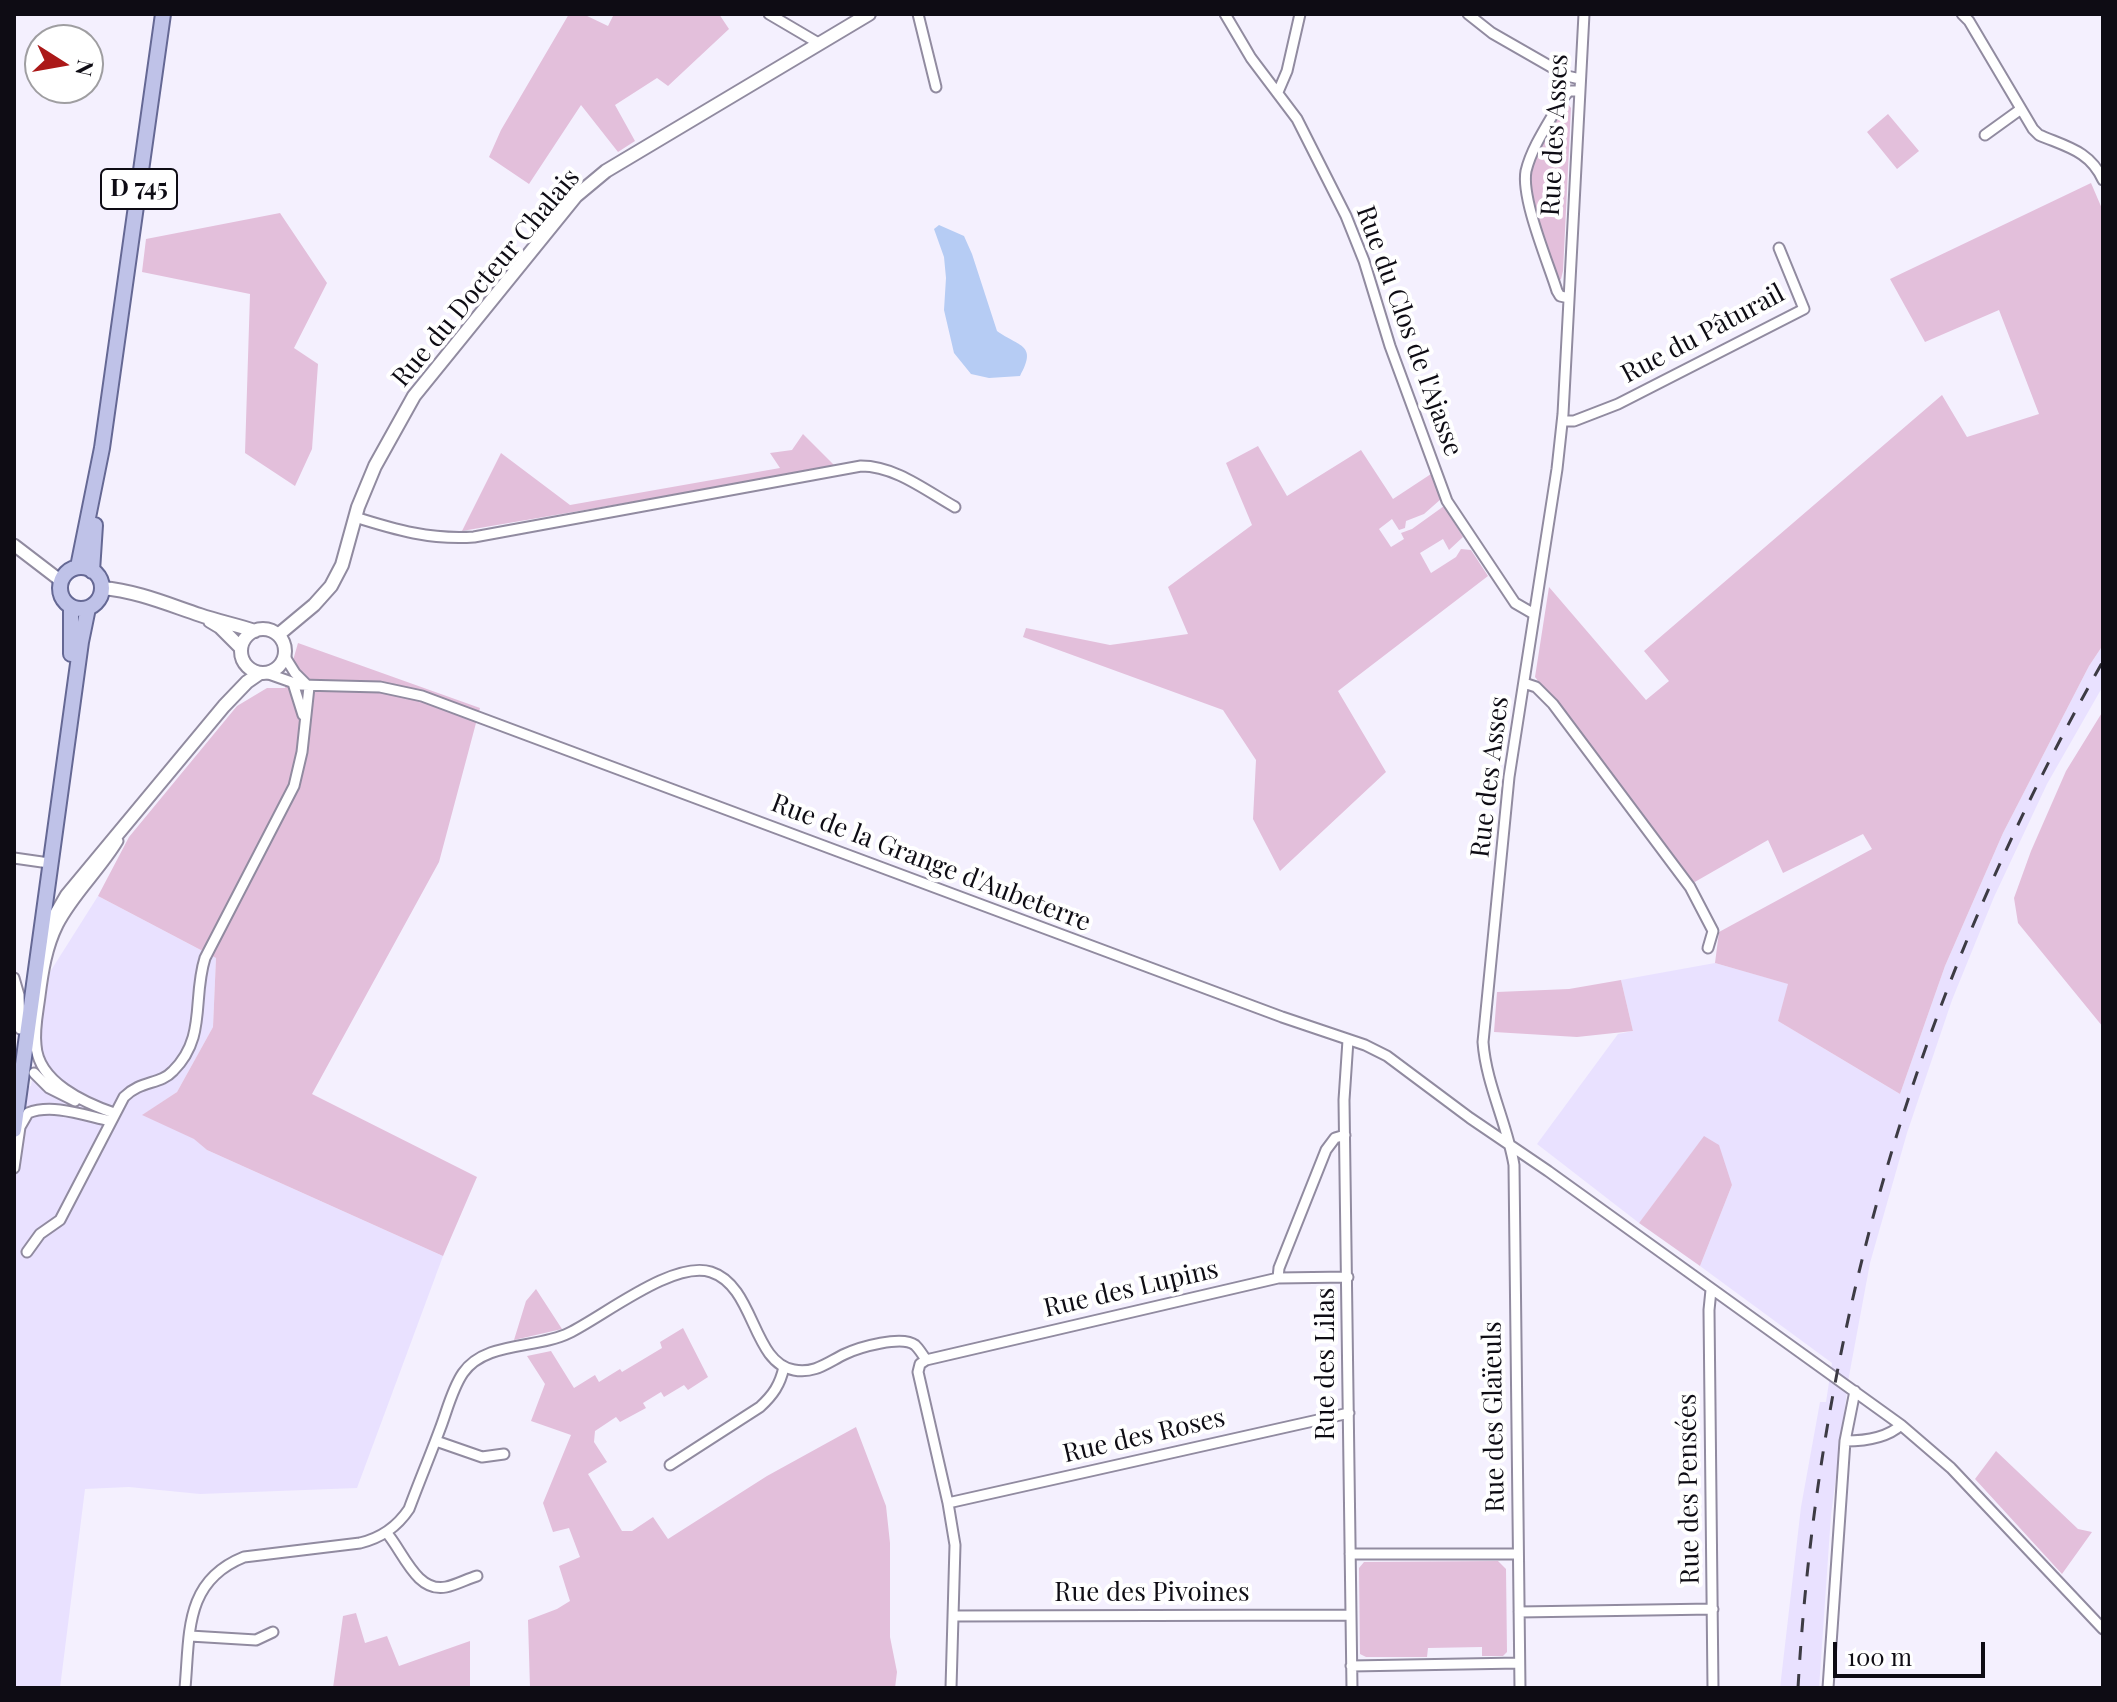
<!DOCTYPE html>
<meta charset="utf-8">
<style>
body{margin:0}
#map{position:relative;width:2117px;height:1702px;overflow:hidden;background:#f4f0fe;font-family:"Playfair Display",serif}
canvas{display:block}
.frame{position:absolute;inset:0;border:16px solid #0e0c14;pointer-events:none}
.north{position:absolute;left:24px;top:24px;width:80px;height:80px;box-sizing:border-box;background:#fff;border:2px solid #9f9ea1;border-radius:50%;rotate:101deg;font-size:22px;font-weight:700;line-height:32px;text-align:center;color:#0e0c14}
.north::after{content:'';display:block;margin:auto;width:28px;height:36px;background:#ab1919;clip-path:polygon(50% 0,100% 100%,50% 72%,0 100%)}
.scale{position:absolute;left:1833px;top:1642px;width:152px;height:36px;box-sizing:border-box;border:4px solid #0e0c14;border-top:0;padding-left:10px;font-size:24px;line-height:28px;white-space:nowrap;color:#0e0c14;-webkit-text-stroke:6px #fff;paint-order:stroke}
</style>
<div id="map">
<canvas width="2117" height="1702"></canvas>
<div class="frame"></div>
<div class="north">N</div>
<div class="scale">100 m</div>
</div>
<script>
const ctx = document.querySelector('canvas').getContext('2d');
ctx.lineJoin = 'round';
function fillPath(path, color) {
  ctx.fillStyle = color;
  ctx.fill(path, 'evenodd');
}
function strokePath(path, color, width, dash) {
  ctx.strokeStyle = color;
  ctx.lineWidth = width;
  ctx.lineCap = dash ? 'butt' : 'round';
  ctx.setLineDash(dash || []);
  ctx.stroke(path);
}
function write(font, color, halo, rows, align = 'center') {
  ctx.font = font + ' "Playfair Display",serif';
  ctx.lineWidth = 8;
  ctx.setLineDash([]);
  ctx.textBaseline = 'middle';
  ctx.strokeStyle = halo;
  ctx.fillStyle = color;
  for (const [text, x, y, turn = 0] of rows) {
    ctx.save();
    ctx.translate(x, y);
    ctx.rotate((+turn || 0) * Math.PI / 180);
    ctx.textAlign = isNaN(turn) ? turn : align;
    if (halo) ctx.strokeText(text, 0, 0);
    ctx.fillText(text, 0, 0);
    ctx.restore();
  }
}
fillPath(new Path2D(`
 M2103 645V686L2047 784 1994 897 1952 1000 1907 1133 1870 1263 1849 1376 1831 1515 1819 1688H1780L1801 1507 1820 1402H1826L1832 1363 1700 1266 1732 1185 1704 1137 1639 1223 1537 1144 1618 1034 1633 1031 1621 980 1715 963 1789 984 1778 1021 1900 1094 1945 966 2003 833 2089 666Z
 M98 896 216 958 213 1027 177 1092 143 1115 195 1139 207 1150 443 1256 357 1488 200 1494 129 1487 85 1489 60 1688H14V1088L31 1086 50 972Z`), '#e9e1ff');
fillPath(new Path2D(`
 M569 14H583L608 26 614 14H719L729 29 668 86 657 78 615 105 635 141 618 152 581 105 529 184 489 157 501 130Z
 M1568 104 1571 108 1563 271 1561 279 1557 282 1529 191 1530 171 1561 106Z
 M1888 114 1919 151 1897 169 1867 132Z
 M2091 183 2103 211V645L2089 666 2003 833 1945 966 1900 1094 1778 1021 1788 984 1715 963 1719 932 1872 849 1863 834 1783 873 1768 840 1693 883 1535 677 1549 587 1646 700 1669 681 1644 651 1942 395 1967 437 2039 414 1999 310 1925 342 1890 279Z
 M280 213 327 283 294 348 318 364 312 449 295 486 245 453 250 294 142 272 146 239Z
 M803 434 836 467 462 531 501 453 570 505 780 468 770 453 792 450Z
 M1258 446 1287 496 1361 450 1393 499 1431 474 1441 499 1424 514 1406 521 1405 528 1399 530 1392 519 1379 529 1391 547 1404 539 1401 533 1412 529 1444 506 1463 537 1449 550 1443 539 1420 553 1431 573 1456 557 1461 549 1471 550 1488 576 1338 691 1386 772 1280 871 1253 819 1256 760 1223 710 1023 637 1026 628 1110 645 1188 634 1168 587 1252 525 1226 463Z
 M298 643 480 708 439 862 312 1094 477 1177 443 1256 207 1150 194 1139 142 1115 177 1092 213 1027 216 958 98 896 129 837 237 706 267 688H285Z
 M2103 711V1027L2018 923 2014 898 2031 851 2066 771Z
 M1621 980 1633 1031 1577 1037 1494 1032 1497 992 1569 989Z
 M1704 1136 1719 1145 1732 1185 1700 1266 1639 1223Z
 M536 1289 562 1329 514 1340 526 1301Z
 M683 1328 708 1377 688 1390 684 1385 664 1397 661 1392 643 1403 646 1408 620 1422 616 1417 595 1431 594 1442 607 1462 588 1474 622 1531H632L653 1517 668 1539 767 1476 856 1427 886 1506 890 1543V1637L897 1672 895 1688H530L528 1620 557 1609 570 1601 559 1566 580 1557 569 1528 553 1532 543 1503 571 1435 531 1421 545 1384 527 1356 551 1351 574 1388 595 1375 599 1382 620 1369 622 1372 662 1348 660 1342Z
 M1996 1451 2078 1529 2092 1532 2062 1574 1975 1479Z
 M1498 1561 1506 1569 1507 1652 1503 1656H1482V1647L1428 1648 1427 1657H1366L1360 1654 1359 1568 1364 1562Z
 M356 1613 365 1643 387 1636 399 1666 470 1641V1688H333L343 1616Z`), '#e3bfdb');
fillPath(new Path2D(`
 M939 225 964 236 972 254 997 331C1019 347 1038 344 1020 376L989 378 971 374 954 353 944 310 946 278 944 257 934 229Z`), '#b6ccf4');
const minor = new Path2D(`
 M769 14 820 44
 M918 14 936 87
 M1225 14 1251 58 1297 119 1346 216 1364 261 1390 346 1447 501 1515 603 1534 614
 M1468 14 1492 33 1567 76 1580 79
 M1962 14 1969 21 2033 129 2039 135C2067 147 2090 151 2103 180
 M1278 92 1287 71 1300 14
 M1985 135 2021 109
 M1569 298 1560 296 1557 291C1548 262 1521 199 1526 171 1532 146 1550 121 1562 99L1569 91H1579
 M1563 421H1574L1618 404 1804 309 1779 248
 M355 517C396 530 431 540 474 537L861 466C895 466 925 490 955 507
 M285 657 295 673 309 687
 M266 673 300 685 380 687 422 696 1282 1017 1365 1045 1387 1056 1470 1118 1548 1171 1901 1425 1951 1468 2103 1629
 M293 683 303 715
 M1524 683 1536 687 1553 704 1690 887 1713 931 1708 948
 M14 858 49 863
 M14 978 19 995 20 1029
 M1348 1040 1344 1100 1352 1688
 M34 1073 49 1088 75 1101
 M114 1113C85 1103 38 1082 36 1045 34 1029 38 1012 40 996 43 972 47 947 58 925 74 894 100 871 118 841
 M14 1168 20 1127 28 1113C53 1103 86 1116 111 1121
 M27 1252 40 1234 60 1220 124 1097C141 1080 160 1085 173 1071 207 1037 192 999 205 958L294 786 302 752 309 687
 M1278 1278 1279 1268 1326 1150 1335 1138 1345 1135
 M1711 1290 1709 1310 1713 1688
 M926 1360 1278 1278 1348 1277
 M926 1360 920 1364 918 1372 948 1503 955 1545 951 1688
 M436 1441 482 1457 504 1454
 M1845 1441C1864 1441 1887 1438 1901 1425
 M670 1465 760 1407C773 1395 780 1385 784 1367
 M948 1503 1349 1413
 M386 1532C403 1551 416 1593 446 1587 456 1585 467 1579 477 1576
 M1350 1554H1518
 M1519 1612 1713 1609
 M954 1616 1350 1615
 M190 1636 256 1640 273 1632
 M1351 1666 1519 1663
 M185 1688C190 1633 184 1581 244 1557L360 1543C381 1538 397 1527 409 1509 419 1482 430 1456 440 1429 447 1411 452 1389 463 1373 485 1341 537 1349 569 1333 604 1316 673 1260 711 1272 755 1286 752 1363 794 1370 815 1374 828 1362 845 1354 860 1347 902 1335 915 1345 919 1349 923 1355 926 1360
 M1520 1688 1514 1165C1507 1123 1486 1084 1483 1042L1509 777 1557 469 1563 414 1584 14
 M1828 1688 1845 1441 1855 1391`);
const tertiary = new Path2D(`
 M14 545 61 581`);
const secondary = new Path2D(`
 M102 588C137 591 167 604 200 615 217 621 237 625 255 631
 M210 621 220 627 241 648
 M241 651a22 22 0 1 1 44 0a22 22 0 1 1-44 0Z
 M278 635 314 605 331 586 342 565 358 507 375 466 414 396 576 196 606 171 869 14
 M42 938 67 895 224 706 247 682 260 673`);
const primary = new Path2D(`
 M78 567 102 448 163 14
 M60 588a21 21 0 1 1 42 0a21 21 0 1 1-42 0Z
 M92 571 95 525
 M71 607V654
 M14 1130 81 642 88 608`);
strokePath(minor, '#918ba0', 13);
strokePath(tertiary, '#918ba0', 15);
strokePath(secondary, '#918ba0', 16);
strokePath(primary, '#656894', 18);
strokePath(minor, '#fff', 9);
strokePath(tertiary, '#fff', 11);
strokePath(secondary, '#fff', 12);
strokePath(primary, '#bfc2e8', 14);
strokePath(new Path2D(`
 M1798 1688C1819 1319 1921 983 2103 661`), '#3d3b44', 3, [14, 14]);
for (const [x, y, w] of [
 [139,189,76]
]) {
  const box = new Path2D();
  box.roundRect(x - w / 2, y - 20, w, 40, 6);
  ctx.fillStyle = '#fff';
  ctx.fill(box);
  strokePath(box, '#0e0c14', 2);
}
write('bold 24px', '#0e0c14', null, [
 ["D 745",139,189]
]);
write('26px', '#0e0c14', '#fff', [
 ["Rue des Asses",1555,135,-87],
 ["Rue du Docteur Chalais",486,278,-50],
 ["Rue du Clos de l'Ajasse",1409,331,70],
 ["Rue du Pâturail",1703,334,-28],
 ["Rue des Asses",1490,777,-83],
 ["Rue de la Grange d'Aubeterre",931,863,21],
 ["Rue des Lupins",1131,1289,-13],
 ["Rue des Lilas",1326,1364,-90],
 ["Rue des Glaïeuls",1494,1417,-91],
 ["Rue des Roses",1144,1436,-13],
 ["Rue des Pensées",1689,1489,-91],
 ["Rue des Pivoines",1152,1593]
]);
</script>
